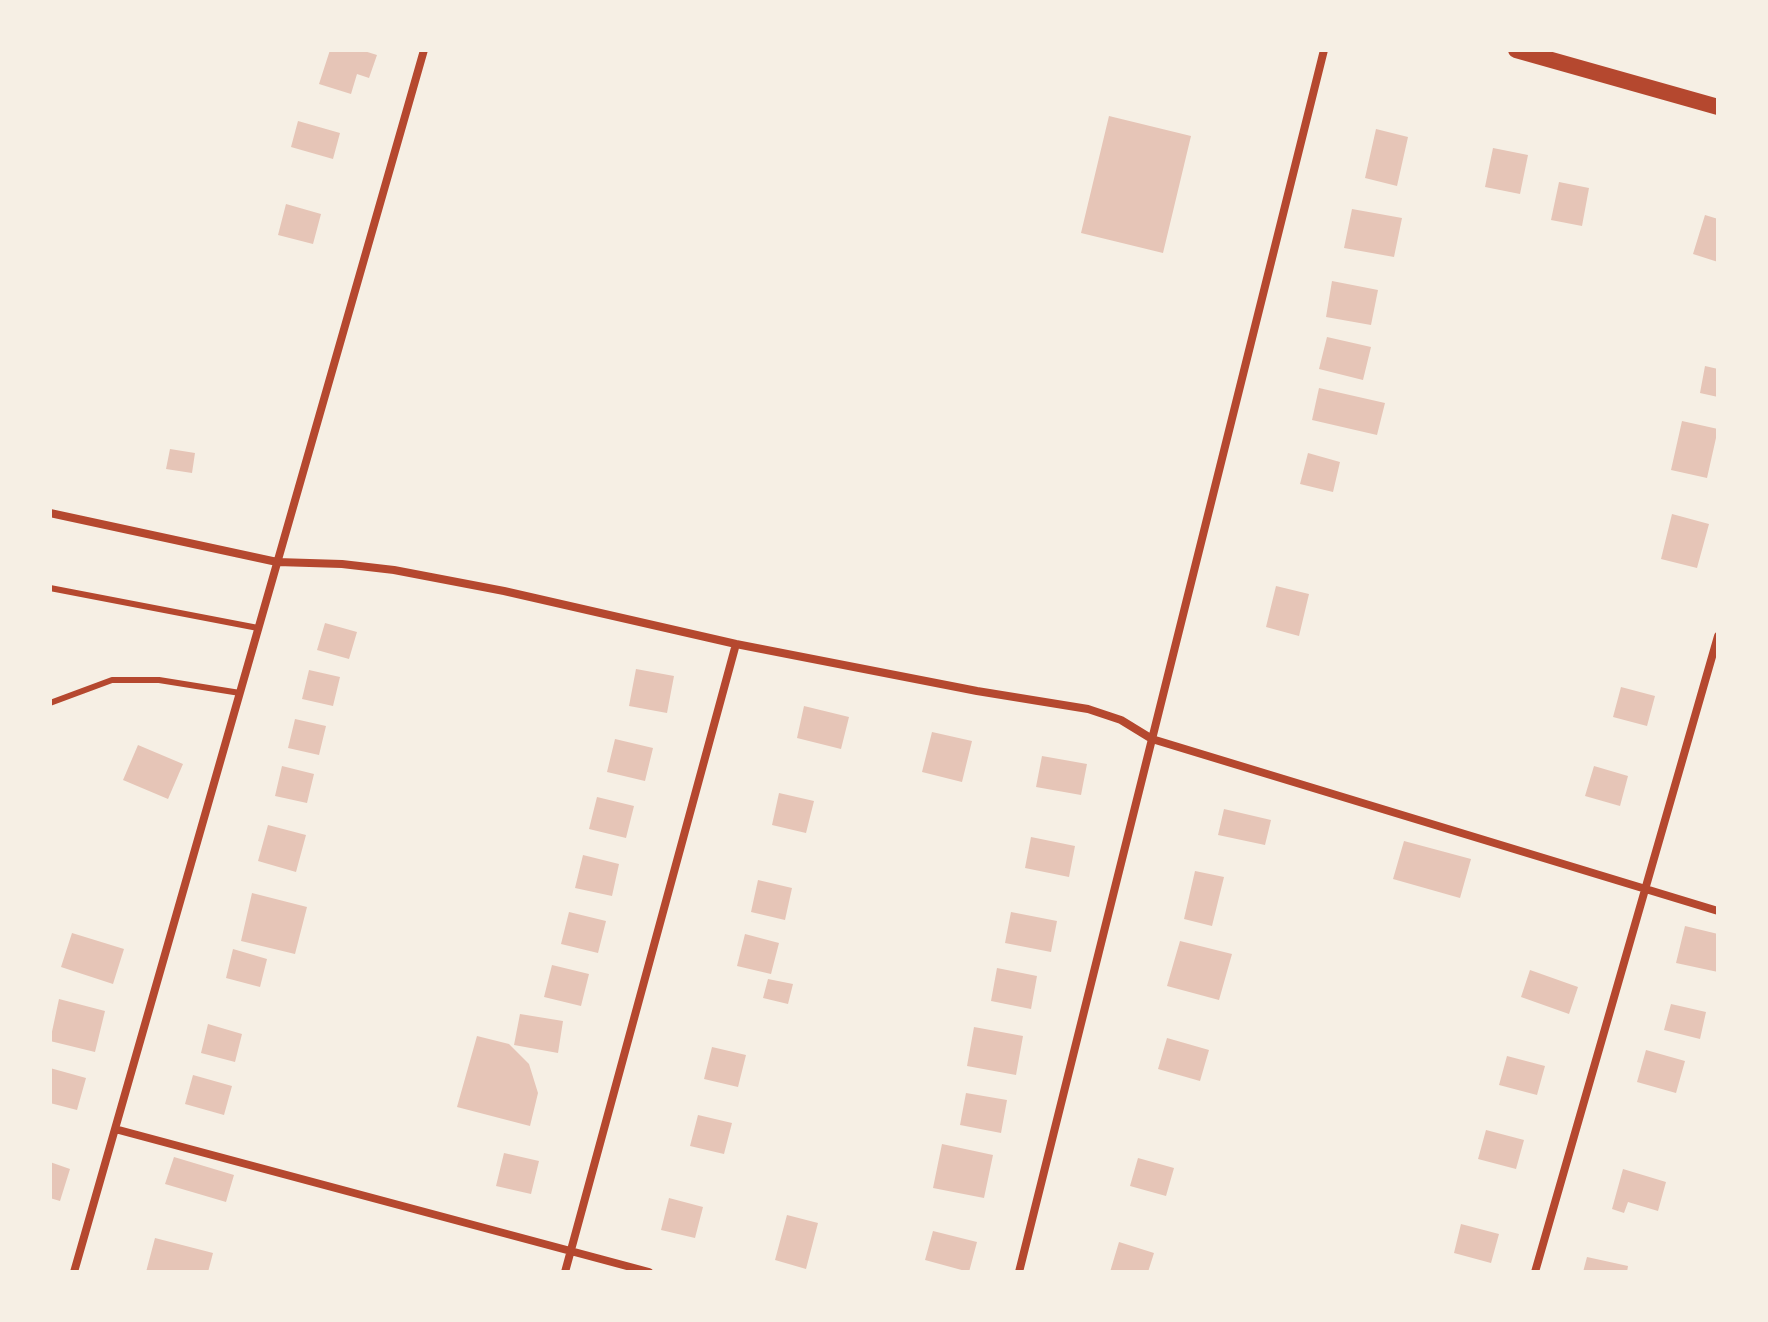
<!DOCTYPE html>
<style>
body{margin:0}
#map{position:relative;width:1768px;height:1322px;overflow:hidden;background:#f6efe4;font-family:"Playfair Display",serif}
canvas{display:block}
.frame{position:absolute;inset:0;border:52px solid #f6efe4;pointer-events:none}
</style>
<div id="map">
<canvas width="1768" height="1322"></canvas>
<div class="frame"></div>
</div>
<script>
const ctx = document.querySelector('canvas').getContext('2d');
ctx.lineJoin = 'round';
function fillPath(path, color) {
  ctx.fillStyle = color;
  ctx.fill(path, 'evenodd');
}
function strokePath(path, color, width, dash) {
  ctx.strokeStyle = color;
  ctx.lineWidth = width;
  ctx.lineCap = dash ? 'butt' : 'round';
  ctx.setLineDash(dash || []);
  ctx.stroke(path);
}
fillPath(new Path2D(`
 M330 50H361L377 55 369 78 357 74 351 94 319 84Z
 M1109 116 1191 136 1163 253 1081 233Z
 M298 121 340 133 333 159 291 147Z
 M1376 129 1408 137 1397 186 1365 178Z
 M1493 148 1528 155 1520 194 1485 187Z
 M1559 182 1589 188 1582 226 1551 220Z
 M286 204 321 214 313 244 278 235Z
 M1352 209 1402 218 1394 257 1344 248Z
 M1705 215 1718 219V262L1693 254Z
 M1332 281 1378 290 1371 325 1326 317Z
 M1327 337 1371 347 1363 380 1319 369Z
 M1705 366 1718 369V397L1700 393Z
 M1319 388 1385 403 1377 435 1312 420Z
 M1682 421 1718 429 1707 478 1671 470Z
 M170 449 195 453 192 473 166 469Z
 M1308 453 1340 462 1333 492 1300 484Z
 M1672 514 1709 524 1697 568 1661 559Z
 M1276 586 1309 594 1299 636 1266 627Z
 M325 623 357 632 349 659 317 650Z
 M636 669 674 676 667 713 629 706Z
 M309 670 340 677 333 706 302 699Z
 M1621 687 1655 696 1647 726 1613 717Z
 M804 706 849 717 841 749 797 738Z
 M295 719 326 726 319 755 288 748Z
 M932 732 972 741 962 782 922 772Z
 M615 739 653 748 645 781 607 772Z
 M138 745 183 764 168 799 123 780Z
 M1042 756 1087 764 1081 795 1036 787Z
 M282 766 314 774 307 803 275 796Z
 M1594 766 1628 776 1620 806 1585 796Z
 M779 793 814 801 806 833 772 825Z
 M597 797 634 806 626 838 589 829Z
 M1224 809 1271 820 1265 845 1218 835Z
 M268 825 306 835 296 872 258 861Z
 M1031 837 1075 846 1069 877 1025 868Z
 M1404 841 1471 859 1460 898 1393 879Z
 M583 855 619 864 612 896 575 888Z
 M1195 871 1224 877 1212 926 1184 919Z
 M758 880 792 888 785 920 751 912Z
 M252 893 307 907 295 954 241 941Z
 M569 912 606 921 598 953 561 944Z
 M1011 912 1057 921 1051 952 1005 943Z
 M1685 926 1718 934V972L1676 963Z
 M72 933 124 949 113 984 61 967Z
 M745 934 779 943 771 974 737 966Z
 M1180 941 1232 954 1219 1000 1167 986Z
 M233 949 267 959 260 987 226 978Z
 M552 965 589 974 581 1006 544 997Z
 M997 968 1037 976 1031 1009 991 1001Z
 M1530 970 1578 987 1569 1014 1521 997Z
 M768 979 793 984 788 1004 763 998Z
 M59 999 105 1011 95 1052 50 1041Z
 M1671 1004 1706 1012 1700 1039 1664 1030Z
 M520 1014 563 1021 558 1053 514 1045Z
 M208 1024 242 1034 235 1062 201 1053Z
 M974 1027 1023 1036 1016 1075 967 1066Z
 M477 1036 509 1044 529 1064 538 1093 530 1126 457 1107Z
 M1167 1038 1209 1050 1200 1081 1158 1069Z
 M712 1047 746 1055 738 1087 704 1079Z
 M1646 1050 1685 1061 1676 1093 1637 1082Z
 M1507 1056 1545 1066 1537 1095 1499 1085Z
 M50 1068 86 1078 77 1110 50 1103Z
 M193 1075 232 1086 224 1115 185 1104Z
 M966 1093 1007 1100 1001 1133 960 1125Z
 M698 1115 732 1123 724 1154 690 1146Z
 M1486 1130 1524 1140 1516 1169 1478 1159Z
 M942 1144 993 1155 984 1198 933 1188Z
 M504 1153 539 1161 531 1194 496 1186Z
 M174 1157 234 1175 226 1202 165 1184Z
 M1138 1158 1174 1168 1166 1196 1130 1186Z
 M50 1162 70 1169 60 1201 50 1198Z
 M1623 1169 1666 1182 1658 1211 1628 1202 1624 1213 1612 1209Z
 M669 1198 703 1207 695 1238 661 1230Z
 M787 1215 818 1223 806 1269 775 1260Z
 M1461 1224 1499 1234 1491 1263 1454 1253Z
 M933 1231 977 1242 969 1272 925 1260Z
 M155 1238 213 1253 208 1272H146Z
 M1119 1242 1154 1253 1148 1272H1110Z
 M1587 1257 1628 1266 1627 1272H1583Z`), '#e6c5b7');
strokePath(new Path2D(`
 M50 588 258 628
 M50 703 112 680H159L240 693`), '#b5482f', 6);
strokePath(new Path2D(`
 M50 513 277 562 342 564 394 570 504 591 736 644 977 691 1088 709 1121 720 1152 739 1718 911
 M115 1129 649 1272
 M74 1272 424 50
 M565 1272 736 644
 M1019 1272 1324 50
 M1535 1272 1718 636`), '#b5482f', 8);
strokePath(new Path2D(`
 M1516 50 1718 107`), '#b5482f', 16);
</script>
